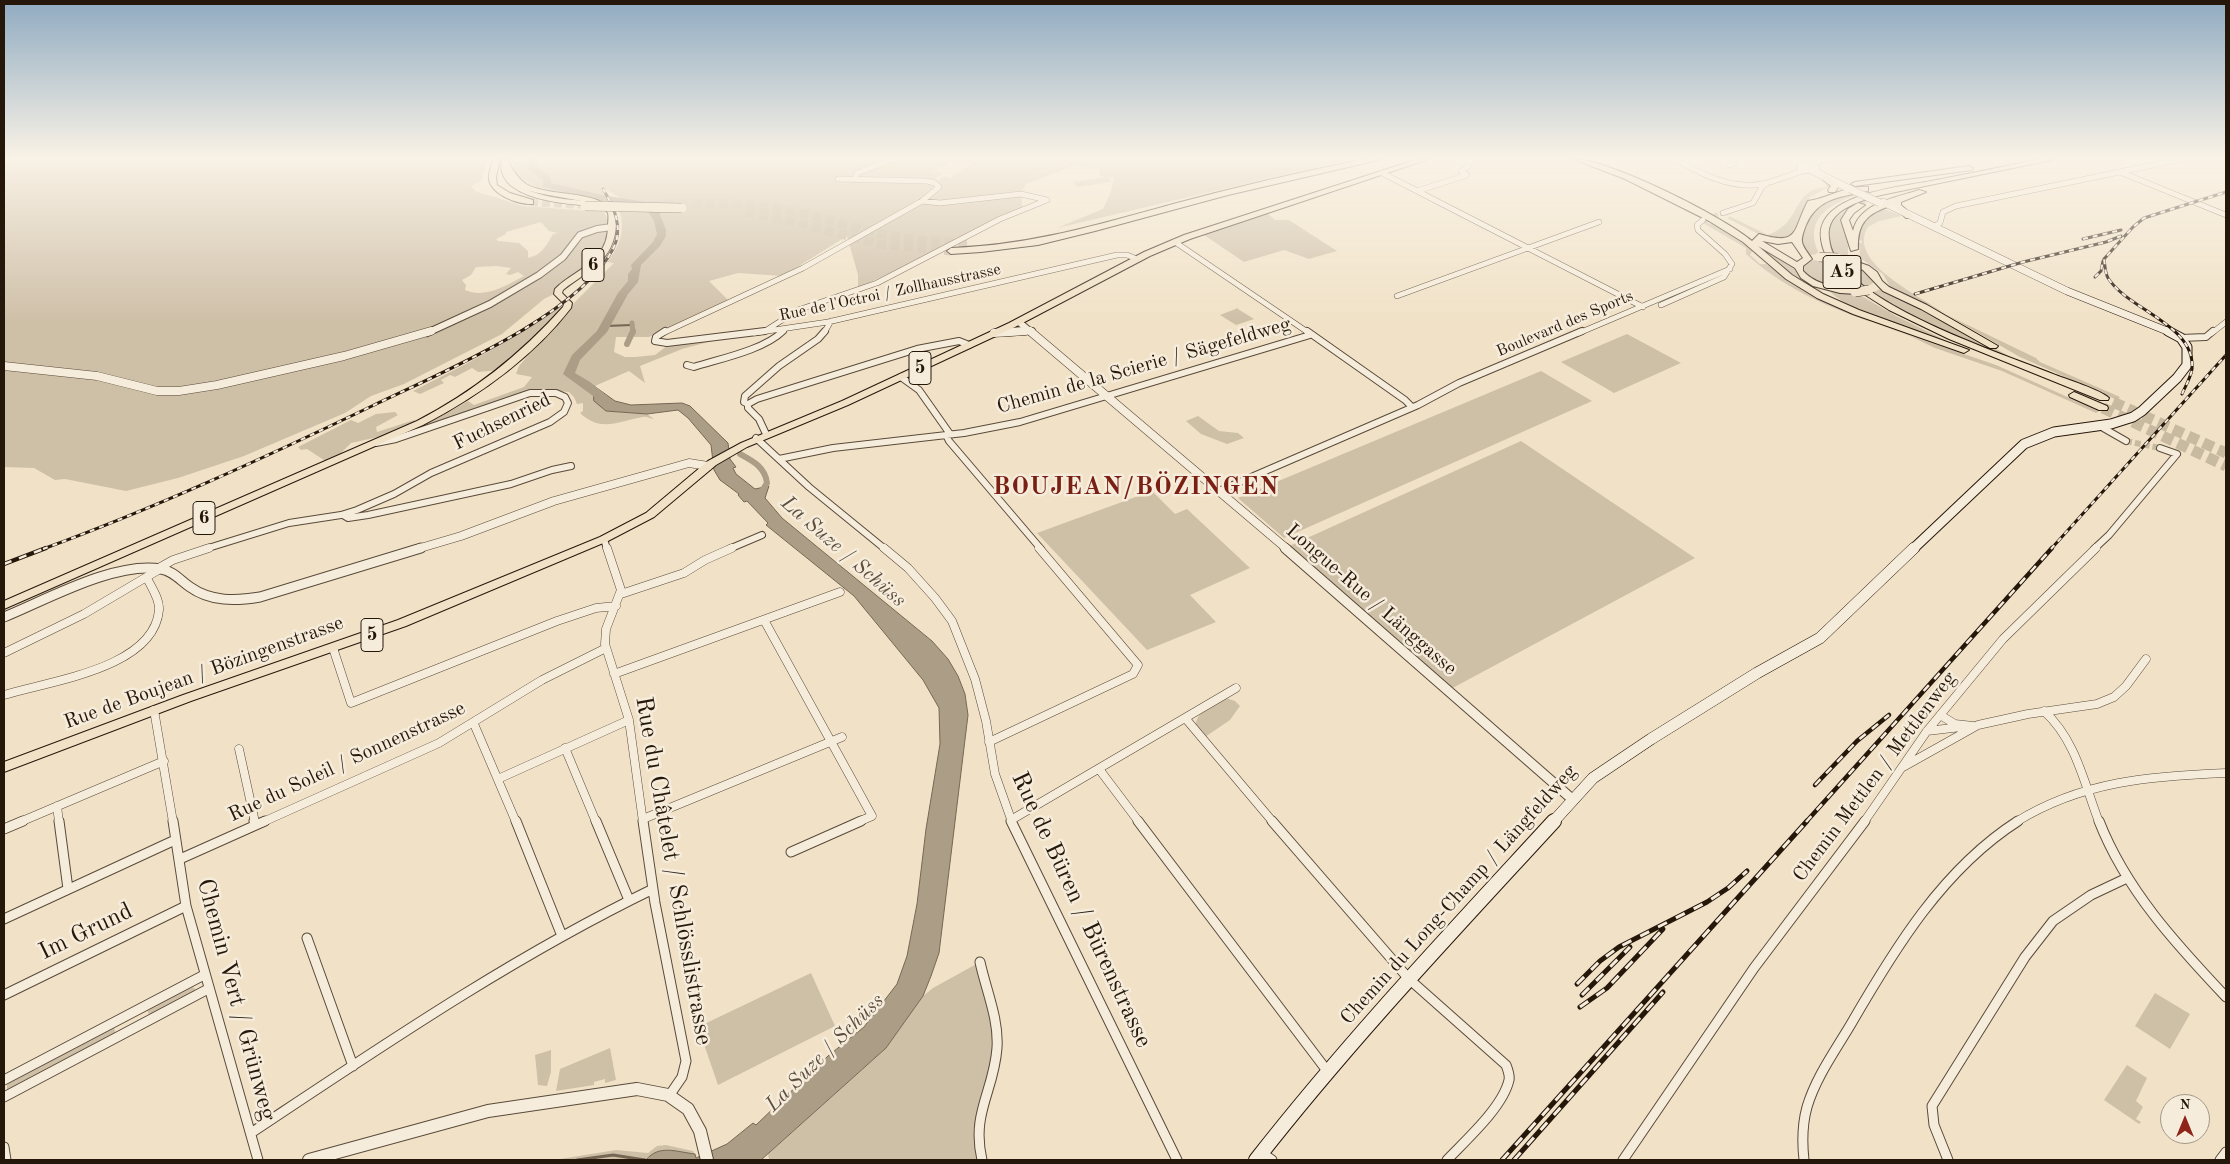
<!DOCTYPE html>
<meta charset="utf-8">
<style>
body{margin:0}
#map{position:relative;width:2230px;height:1164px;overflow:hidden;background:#f1e2c7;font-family:"Old Standard TT",serif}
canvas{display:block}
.frame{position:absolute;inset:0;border:5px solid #26170b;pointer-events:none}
.north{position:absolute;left:2160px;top:1094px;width:50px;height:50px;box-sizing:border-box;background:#f6ecdb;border:1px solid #a39788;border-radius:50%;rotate:0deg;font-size:14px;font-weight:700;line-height:20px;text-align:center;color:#26170b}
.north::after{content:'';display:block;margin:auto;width:18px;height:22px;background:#8f2418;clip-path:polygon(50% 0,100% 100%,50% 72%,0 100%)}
</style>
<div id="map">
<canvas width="2230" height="1164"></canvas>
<div class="frame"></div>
<div class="north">N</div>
</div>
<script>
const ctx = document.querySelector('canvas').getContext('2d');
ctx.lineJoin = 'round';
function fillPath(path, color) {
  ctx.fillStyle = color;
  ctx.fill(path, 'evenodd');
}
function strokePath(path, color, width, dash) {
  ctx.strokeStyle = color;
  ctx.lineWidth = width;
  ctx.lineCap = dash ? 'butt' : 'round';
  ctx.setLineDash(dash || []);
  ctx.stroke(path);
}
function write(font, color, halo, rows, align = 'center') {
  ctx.font = font + ' "Old Standard TT",serif';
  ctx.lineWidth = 5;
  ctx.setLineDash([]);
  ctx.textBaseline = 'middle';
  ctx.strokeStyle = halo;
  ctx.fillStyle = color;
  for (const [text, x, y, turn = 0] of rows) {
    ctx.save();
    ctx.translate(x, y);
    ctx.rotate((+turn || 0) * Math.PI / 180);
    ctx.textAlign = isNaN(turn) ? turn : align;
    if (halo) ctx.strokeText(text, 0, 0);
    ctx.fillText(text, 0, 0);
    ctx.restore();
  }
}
fillPath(new Path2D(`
 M4 159H488L481 181 471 186 475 191 523 206 604 212 612 227 605 252 558 292 544 299 502 334 404 384 371 396 345 413 244 456 178 478 126 491 65 479 55 480 34 468 4 467ZM541 222 549 231 558 233 553 234C546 246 542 255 528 258V251L519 243 498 241 496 239 506 234V232ZM497 266 511 268 506 274 510 275 518 272 524 276C507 285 485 299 465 290L466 285 462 280 471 275 476 267Z
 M541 159H1073L1031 177 1076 159H1351L1057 228 1103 209 1111 191 1114 178 1108 177 1111 182 1077 187 1073 182 1106 177 1100 176 1099 169 1073 166 1026 184 1021 193 1023 210 858 288V275L847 236 783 276 738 273 709 281 729 301 649 337H616L614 352 625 357H635L655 355 668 345 712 341 682 349 640 366 645 383 629 371 595 386 606 411 647 414 654 419C650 419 647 416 643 417 619 421 601 433 580 413L583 411V403L577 404 574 397 569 392 543 390 411 433 468 401 474 405 524 387 532 377 516 374 519 366 576 301 614 263 607 262C620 246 626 229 619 210L629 203 604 188 601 189 605 197 602 201C575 197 519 194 513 162ZM956 160 972 164 950 178 944 176 939 180 934 179 943 173 933 171Z
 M1805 171C1814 172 1826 179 1831 186L1810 197 1791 235 1786 239 1764 237 1727 218 1730 217 1725 214 1768 235C1798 223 1793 201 1811 191 1815 188 1821 188 1826 187L1825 181Z
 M1853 193 1856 195C1828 205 1803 220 1819 254L1809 255 1798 241C1816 204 1813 205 1853 193Z
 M1867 200 1869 201 1848 212V258L1834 256C1820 224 1839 210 1867 200Z
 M1884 209 1902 216 1879 221 1868 227C1845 263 1925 298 1945 314L1890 287 1883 274 1860 258 1859 243H1862V241L1859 240C1860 223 1866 213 1884 209Z
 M1266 212 1275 220H1289L1337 251 1309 259 1284 250 1244 262 1204 235Z
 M1705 221 1711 224 1714 223 1753 250 1750 255 1760 264H1766L1812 295 1871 322C1825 306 1782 287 1746 254V248L1703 223Z
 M1747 238 1792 266 1800 277 1817 287 1831 300 1801 283Z
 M1822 259 1833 273 1853 290C1833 287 1817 285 1803 271V265L1809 261Z
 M1836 260 1863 269 1874 279 1873 283 1866 288Z
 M1880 289 1913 303 2016 360 1919 319 1872 293Z
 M1829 291 1860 295 1896 316 1951 343C1914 331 1857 317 1829 291Z
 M562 303V310L500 370 478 372 472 368 455 377 450 375 441 380 444 383 420 394 413 391C464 365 516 340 562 303Z
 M1238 308V309L1254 319 1236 325 1220 315Z
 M1947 315 2036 358 2040 362 2120 397 2117 400 2020 357Z
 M1876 324 1996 365 2099 411 2096 413 2002 371 1935 348 1910 336Z
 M1627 334 1681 363 1614 393 1561 362Z
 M1541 371 1592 401 1284 538 1238 498Z
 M395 412 398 415 376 427 377 432 414 420 416 422 392 434 351 443 341 453 327 462 307 449 301 450 298 447 351 420 358 423 376 414Z
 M1198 416 1219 431 1238 433 1244 438 1227 444 1201 434 1186 421Z
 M1521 441 1695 558 1447 691 1285 548Z
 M1152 491 1175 514 1187 509 1250 568 1190 595 1216 622 1147 650 1037 533Z
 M1226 698 1235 701 1240 706 1230 720 1205 737 1196 726C1195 711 1215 705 1226 698Z
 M980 962 997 1036 983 1099 982 1160H769L768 1154 886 1048 923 996 933 988Z
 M811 973 835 1026 718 1085 698 1027Z
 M193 987 197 991 150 1018 147 1009Z
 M2155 993 2190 1014 2170 1049 2135 1026Z
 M114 1027 116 1036 7 1090V1085L15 1078Z
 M610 1048 616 1080 605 1083V1079L594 1082V1085L556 1091 560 1069Z
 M551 1050V1072L547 1086 538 1085 535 1055Z
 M2127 1065 2147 1078 2136 1101 2143 1107 2136 1119 2141 1122 2139 1124 2104 1100Z
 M666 1145 693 1151 697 1160H554L616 1150 648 1153 657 1146Z`), '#cebfa7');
const water = new Path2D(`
 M594 386 615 401 631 405 682 403 690 406 728 443 730 459 736 467 733 468 736 474 755 489 769 486 765 498 782 518 932 641 948 659 958 676 965 694 968 715 939 953 931 976 923 996 886 1048 761 1160H646C659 1144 677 1152 695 1154L696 1158 727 1144 753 1123 756 1125 828 1056 864 1027 897 984 907 956 917 904 926 829 940 744 939 708 923 680 854 596 766 525 768 523 747 501 744 502 738 495 739 494 720 480 714 470 711 445 688 418 678 410 647 414 606 411 594 401Z`);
fillPath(water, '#ac9d87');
strokePath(water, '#766755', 1);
strokePath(new Path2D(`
 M605 326 632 325`), '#766755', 2);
strokePath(new Path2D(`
 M577 1160 613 1155 645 1160`), '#766755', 3);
strokePath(new Path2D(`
 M632 323 633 333`), '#ac9d87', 5);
strokePath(new Path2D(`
 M627 344 633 331
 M740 454C753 461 765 467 767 483L760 494`), '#ac9d87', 6);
fillPath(new Path2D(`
 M527 159H535L538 166 537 168 550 176 551 183 602 195 646 202 659 212 666 230V236L660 246 641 265 638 282 628 294 607 332 580 360 575 373 590 382 612 400 614 402 612 404H604L563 374 572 355 597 331 618 293 628 281V274L632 269 631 265 653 242 657 234 654 221 647 210 634 204 602 201 543 187V179L528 169 530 166Z`), '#ac9d87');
strokePath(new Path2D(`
 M1706 219 1723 213`), '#c8b9a1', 5, [5, 2.5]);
strokePath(new Path2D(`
 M2126 441 2160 448`), '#c8b9a1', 6, [6, 3]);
strokePath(new Path2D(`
 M530 202 585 205`), '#c8b9a1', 8, [8, 4]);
strokePath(new Path2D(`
 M665 204C707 202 749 203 791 211 823 217 854 229 887 235 913 240 940 242 967 242
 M746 212 788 220 878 244 951 251`), '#c8b9a1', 9, [9, 4.5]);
strokePath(new Path2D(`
 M2113 402 2226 453
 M2103 408 2226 466`), '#c8b9a1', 11, [11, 5.5]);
const minorFar3 = new Path2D(`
 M1674 159C1700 173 1731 190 1762 184 1777 181 1791 174 1806 170
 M1808 164 1829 159
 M1730 165 1735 163 1732 159
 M2120 172 2226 215
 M1382 173 1643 307
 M855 179 857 173 894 159
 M1417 191 1467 175 1461 171 1469 166
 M1723 213 1753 203 1762 187 1767 183
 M1933 227 1940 223 1943 212 1956 206 2182 159
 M1175 242 1309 333
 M1397 296 1599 222
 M1661 305 1724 277 1732 264 1725 254 1698 230 1697 225 1703 220
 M765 331 798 310 877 283 1000 219 1047 200 1021 194 940 203 922 201
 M663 333 803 268 922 201 939 187 935 183 927 181 838 179
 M754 333 828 322 1117 255H1127L1137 259
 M781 333 785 329
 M824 333 831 321
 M1579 333 1730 269
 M2212 333 2226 322`);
const minorFar2 = new Path2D(`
 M665 331 656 337 655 341 667 343 765 331
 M1307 331 1405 400 1412 407
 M2181 338 2206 337 2213 331
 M687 365 694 367C719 359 764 350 783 331
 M901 377 919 390 950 434
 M748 404 757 399 917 349 959 341 969 345
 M2098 425 2126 441
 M766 434 759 419 748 408V404L744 402 745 396 779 366 818 339 825 331
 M950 434 947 437 949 441 1041 549
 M756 438 809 487 885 549
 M779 459 833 448 964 433 1020 422 1310 335
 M1219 491 1418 405 1459 383 1582 331
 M343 515 348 518 368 515 511 484 552 470 571 466
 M604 539 607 549
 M205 549 289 523 341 515 357 510 394 494 431 473 550 422 564 412 568 403 565 397 556 393H530L396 439 376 443
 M729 549 762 535
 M2094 549 2109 535 2177 454 2160 448`);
const minorFar1 = new Path2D(`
 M607 548 621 590 606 629 605 644 629 720 643 822
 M884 548 908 568 935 598 952 621 975 679 986 721 995 774 1012 822
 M157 569 173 560 209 548
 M621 594 684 573 705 560 732 548
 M764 620 872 816 858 822
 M333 648 351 703 557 621 596 608 616 606
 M4 653 84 614 160 569
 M614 674 840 592
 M4 695C48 681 154 669 159 610 160 599 151 587 147 578
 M154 710 173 822
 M2044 711C2076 740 2084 783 2099 822
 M1940 715 1955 724 1973 726
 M1186 719 1273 822
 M474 724 516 822
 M1927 731 1961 727
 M989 742 1133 674 1138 665 1039 548
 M565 748 596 822
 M239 749 255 822
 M1903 767 1978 725 2028 714 2097 704 2114 697 2126 686 2146 659
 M1099 769 1139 822
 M498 779 629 720
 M57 806 59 822
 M643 819 842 737
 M1011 820 1236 688
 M20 822 164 761
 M263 822 439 743 542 680 606 648
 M1864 822 1927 731 2003 639 2096 548
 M2016 822C2082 781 2151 776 2226 773`);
const minor = new Path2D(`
 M59 821 68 889
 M173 821 186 906 258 1160
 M254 821 255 824
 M516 821 562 936
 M596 821 629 900
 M643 821 655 903 686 1061 682 1077 669 1096
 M1011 821 1177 1160
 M1138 821 1328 1072
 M1272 821 1409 979 1506 1065C1508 1070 1510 1075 1509 1080 1503 1107 1466 1140 1447 1160
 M2099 821C2126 890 2176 944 2226 997
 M4 829 23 821
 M791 852 861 821
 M180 859 265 821
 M4 919 175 840
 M307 938 353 1066
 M980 962C986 990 999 1019 997 1048 994 1091 971 1113 982 1160
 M4 995 186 906
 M4 1080 204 975
 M4 1097 208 989
 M251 1133C382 1046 511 958 653 889
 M4 1147 6 1160
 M1262 1153 1272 1160
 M1623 1160 1754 968 1865 821
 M1804 1160C1802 1142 1802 1125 1807 1107 1816 1077 1835 1051 1851 1024 1895 948 1943 869 2018 821
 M1948 1160 1934 1125 1932 1106 2025 957 2053 921 2091 895 2127 878
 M2220 1160 2226 1152`);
const tertiaryFar3 = new Path2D(`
 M1019 322 1032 333
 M427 333 490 304 539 275 563 257 580 235 597 229 612 227
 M1001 333 1032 331`);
const tertiaryFar2 = new Path2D(`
 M1030 331 1287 549
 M994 333 1025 331
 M4 366 97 376 157 391H179L217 385 344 356 431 331
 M417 549 461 536 554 501 689 463 708 466`);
const tertiaryFar1 = new Path2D(`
 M1285 548 1572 799
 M4 617C46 600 115 561 161 569 173 571 180 580 190 587 211 602 236 601 260 597L421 548`);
const tertiary = new Path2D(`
 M309 1160 488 1111 637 1089 668 1095 688 1109 700 1131 707 1160`);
const secondaryFar3 = new Path2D(`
 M1807 164 1814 166 1816 169 1808 170 1800 167Z
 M1811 170 1850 189
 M1883 202 2067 291 2172 333`);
const secondaryFar2 = new Path2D(`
 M1913 549 2024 444 2054 432 2111 424 2133 417 2142 411 2177 378 2187 365V347L2181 338 2168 331`);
const secondaryFar1 = new Path2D(`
 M1553 822 1593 778 1651 739 1757 673 1820 638 1914 548`);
const secondary = new Path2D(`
 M1256 1160C1349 1041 1452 932 1554 821`);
const primary = new Path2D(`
 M493 159H500L496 177 497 185 510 193 533 200V204C519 205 491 195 489 179 488 173 492 166 493 159Z
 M503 159 507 160C513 169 516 177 526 184 550 199 617 187 616 224 615 261 588 270 563 290L562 293 572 303 571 308C532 358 479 396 423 425L4 609V601L417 421C473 392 520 355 563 307L564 304 554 294 555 289C568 275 588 269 599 253 606 245 608 235 608 225 608 222 609 217 608 213 601 199 540 197 522 188 511 181 506 172 502 161Z
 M1418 159H1429L1190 239 1150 256 1015 327 848 405 747 447 716 465 654 517 608 541 406 626 191 701 4 772V762L183 695 398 620 600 537 646 513 708 461 741 443 842 401 1009 323 1144 252 1184 235Z`);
const motorway = new Path2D(`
 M502 159H508C509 164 509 170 511 175 522 199 576 200 599 202L603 204 599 206C573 205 492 201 502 159Z
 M1365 159H1383L1228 195 1095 231 1038 245 981 252 951 254 947 251 951 248C1031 245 1097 225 1173 204 1236 187 1300 172 1365 159Z
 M1573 159C1609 159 1724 217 1752 241L1759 234C1800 246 1792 231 1808 201 1826 199 1847 185 1868 187V191C1842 197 1818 197 1806 225 1799 243 1801 243 1812 259L1803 266V271C1818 287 1838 286 1858 290 1841 276 1824 262 1821 239 1815 194 1900 187 1931 181 1967 174 2003 167 2039 159H2057L1881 195C1860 201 1825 210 1829 238 1830 245 1831 251 1835 256H1841L1869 266 1877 272 1882 281 1889 287 1927 305 1998 346 1996 348H1990L1921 309 1883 291 1863 270 1838 261C1874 311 1995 351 2053 374 2066 379 2101 390 2109 398L2108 400H2100L1949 339 1889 310 1859 291 1858 294 1840 293 1813 286 1801 278 1795 268 1758 246 1792 275 1823 294 1859 310 1969 350 1964 353 1961 352 1853 314 1817 298 1786 279 1743 242 1709 221 1625 179ZM1762 241 1778 244 1792 242 1803 258 1797 262Z
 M1969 166 1973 168 1972 170 1855 186 1851 184 1855 182Z
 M1823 176H1829L1839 186 1835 192H1829L1828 190 1831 186 1823 180Z
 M1919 190 1926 192 1901 202V205L1913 216 1912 218H1906L1893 205C1868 213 1857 222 1858 249L1851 251 1841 220 1848 209 1858 203 1865 205 1854 213 1849 220 1853 231C1859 203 1895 198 1919 190Z
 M2074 392 2107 406 2108 408 2107 410H2099L2070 397 2069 395Z`);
strokePath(minorFar3, '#594a3a', 6);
strokePath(minorFar2, '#594a3a', 8);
strokePath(minorFar1, '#594a3a', 9);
strokePath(minor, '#594a3a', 11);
strokePath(tertiaryFar3, '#594a3a', 8);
strokePath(tertiaryFar2, '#594a3a', 9);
strokePath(tertiaryFar1, '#594a3a', 11);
strokePath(tertiary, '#594a3a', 14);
strokePath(secondaryFar3, '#26170b', 8);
strokePath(secondaryFar2, '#26170b', 11);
strokePath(secondaryFar1, '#26170b', 12);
strokePath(secondary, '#26170b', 16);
strokePath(primary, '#26170b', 2);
strokePath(motorway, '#26170b', 2);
strokePath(minorFar3, '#f6ecdb', 5);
strokePath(minorFar2, '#f6ecdb', 6);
strokePath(minorFar1, '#f6ecdb', 8);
strokePath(minor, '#f6ecdb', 9);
strokePath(tertiaryFar3, '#f6ecdb', 6);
strokePath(tertiaryFar2, '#f6ecdb', 8);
strokePath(tertiaryFar1, '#f6ecdb', 9);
strokePath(tertiary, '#f6ecdb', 12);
strokePath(secondaryFar3, '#f6ecdb', 7);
strokePath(secondaryFar2, '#f6ecdb', 9);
strokePath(secondaryFar1, '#f6ecdb', 11);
strokePath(secondary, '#f6ecdb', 14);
fillPath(primary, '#f1e2c7');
fillPath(motorway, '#f1e2c7');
const railFar2 = new Path2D(`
 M2083 239 2121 230
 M2095 277 2101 271 2103 261
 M1915 294 2023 262 2106 242 2121 236
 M2182 394C2185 387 2191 377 2192 369 2196 325 2128 310 2108 278 2105 273 2105 265 2104 259L2133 227 2144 218 2226 192
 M43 549C155 508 264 458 372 406 440 373 577 317 613 249 624 228 614 207 603 189
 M2051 549 2226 355`);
const railFar1 = new Path2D(`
 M4 564 46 548
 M1815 785 1857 741 1889 715
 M1806 822 2052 548`);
const rail = new Path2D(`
 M1577 984 1600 961 1619 947 1707 902 1728 888 1747 871
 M1582 995 1630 947
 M1580 1007 1607 988 1663 929
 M1502 1160 1807 821
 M1514 1160 1663 992`);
strokePath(railFar2, '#26170b', 3);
strokePath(railFar1, '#26170b', 4.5);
strokePath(rail, '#26170b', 5);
strokePath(railFar2, '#f6ecdb', 2, [5]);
strokePath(railFar1, '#f6ecdb', 2.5, [8]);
strokePath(rail, '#f6ecdb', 3, [10]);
const secondaryBridge = new Path2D(`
 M1850 189 1880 203`);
const motorwayBridge = new Path2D(`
 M585 206 682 208
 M1819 257 1838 258
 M1855 292 1869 290`);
strokePath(secondaryBridge, '#26170b', 8, []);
strokePath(motorwayBridge, '#26170b', 10, []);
strokePath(secondaryBridge, '#f6ecdb', 7);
strokePath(motorwayBridge, '#f1e2c7', 9);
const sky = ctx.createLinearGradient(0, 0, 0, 322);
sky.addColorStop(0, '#90abc1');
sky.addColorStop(0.49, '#f9f2e6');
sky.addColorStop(1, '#f9f2e600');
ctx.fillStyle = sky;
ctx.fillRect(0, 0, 2230, 322);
write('16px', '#26170b', '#f6ecdb', [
 ["Rue de l'Octroi / Zollhausstrasse",890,293,-12],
 ["Boulevard des Sports",1565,324,-23]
]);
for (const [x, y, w] of [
 [593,265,22],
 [1842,272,38],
 [920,368,22],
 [204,518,22],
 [372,635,22]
]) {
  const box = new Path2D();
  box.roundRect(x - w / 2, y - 16.5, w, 33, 4);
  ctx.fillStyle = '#f6ecdb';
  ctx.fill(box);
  strokePath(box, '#26170b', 1);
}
write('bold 19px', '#26170b', null, [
 ["6",593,265],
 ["A5",1842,272],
 ["5",920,368],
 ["6",204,518],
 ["5",372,635]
]);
write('20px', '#26170b', '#f6ecdb', [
 ["Chemin de la Scierie / Sägefeldweg",1144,366,-16],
 ["Fuchsenried",502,422,-26],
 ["Longue-Rue / Länggasse",1371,600,41],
 ["Rue de Boujean / Bözingenstrasse",204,673,-20],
 ["Rue du Soleil / Sonnenstrasse",347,762,-25],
 ["Chemin Mettlen / Mettlenweg",1875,777,-53],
 ["Chemin du Long-Champ / Längfeldweg",1459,895,-48]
]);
write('italic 21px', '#5c4d3d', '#f6ecdb', [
 ["La Suze / Schüss",843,552,41],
 ["La Suze / Schüss",825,1053,-45]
]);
write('24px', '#26170b', '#f6ecdb', [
 ["Rue du Châtelet / Schlösslistrasse",673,871,80],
 ["Rue de Büren / Bürenstrasse",1081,910,65],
 ["Im Grund",86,932,-26],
 ["Chemin Vert / Grünweg",236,1000,75]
]);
ctx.letterSpacing = '1px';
write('bold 25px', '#7a1f14', '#f6ecdb', [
 ["BOUJEAN/BÖZINGEN",1136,487]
]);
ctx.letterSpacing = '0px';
</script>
